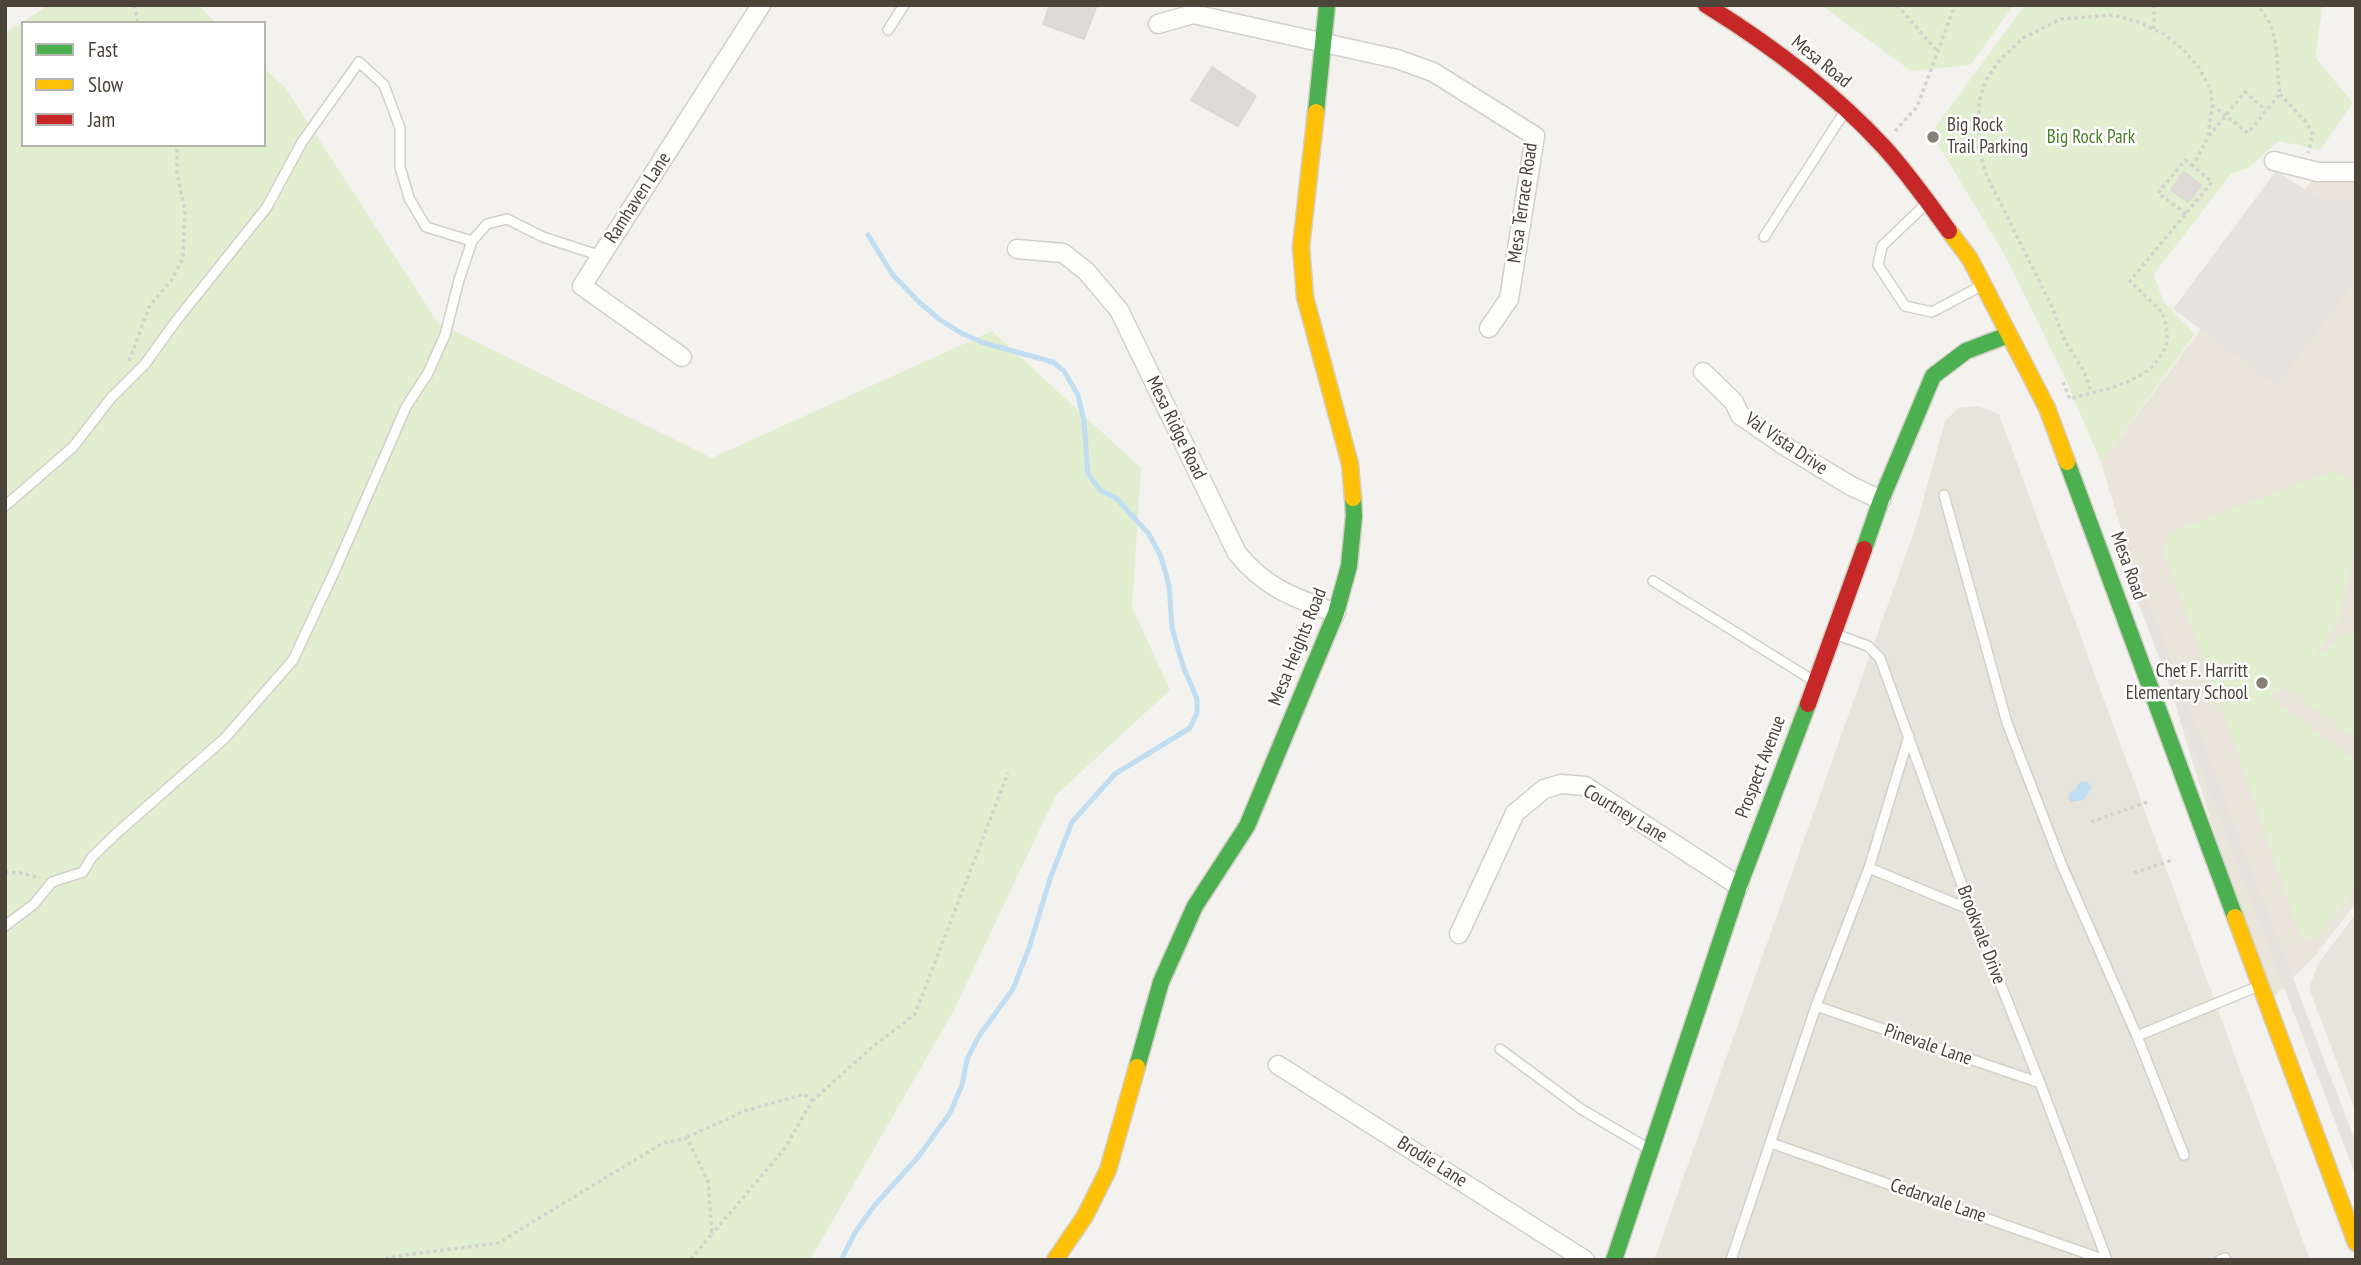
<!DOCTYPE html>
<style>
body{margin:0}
#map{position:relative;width:2361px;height:1265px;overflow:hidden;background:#f4f2ee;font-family:"PT Sans Narrow",sans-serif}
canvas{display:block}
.frame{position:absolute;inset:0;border:7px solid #4b4439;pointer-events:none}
.legend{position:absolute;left:21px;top:21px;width:245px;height:126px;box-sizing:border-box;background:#fff;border:2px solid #b7b4b0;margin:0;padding:9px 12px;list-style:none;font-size:21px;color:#4b4439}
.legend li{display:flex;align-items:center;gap:14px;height:35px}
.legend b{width:35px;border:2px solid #b7b4b0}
</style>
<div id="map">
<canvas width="2361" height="1265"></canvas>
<div class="frame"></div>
<ul class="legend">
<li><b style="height:9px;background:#4caf50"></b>Fast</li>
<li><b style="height:9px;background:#ffc107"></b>Slow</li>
<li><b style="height:9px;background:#c62828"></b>Jam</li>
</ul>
</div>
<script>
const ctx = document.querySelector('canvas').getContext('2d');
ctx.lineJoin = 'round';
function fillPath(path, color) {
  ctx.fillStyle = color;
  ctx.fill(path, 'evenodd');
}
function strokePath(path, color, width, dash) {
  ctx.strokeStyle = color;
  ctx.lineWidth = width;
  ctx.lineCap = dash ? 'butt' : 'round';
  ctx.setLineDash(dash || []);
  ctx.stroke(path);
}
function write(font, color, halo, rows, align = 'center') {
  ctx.font = font + ' "PT Sans Narrow",sans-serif';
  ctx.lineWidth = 5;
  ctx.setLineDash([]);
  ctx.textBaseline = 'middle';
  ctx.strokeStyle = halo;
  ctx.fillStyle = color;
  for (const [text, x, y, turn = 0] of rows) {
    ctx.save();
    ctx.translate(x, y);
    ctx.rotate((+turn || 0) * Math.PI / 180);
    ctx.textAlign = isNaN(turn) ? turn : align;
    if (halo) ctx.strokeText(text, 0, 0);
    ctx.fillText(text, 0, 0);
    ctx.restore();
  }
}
fillPath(new Path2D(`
 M1979 406 1999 414 2310 1260H1654L1916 526 1945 421 1958 408Z
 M2356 914V1113L2309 988 2319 962Z`), '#e7e4dc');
fillPath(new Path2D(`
 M2318 172H2356V903L2315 956 2267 1004 2101 463Z`), '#eae5da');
fillPath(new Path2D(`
 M49 5H198L216 23H23V145H264V68L285 87 438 323 712 458 992 331 1141 468 1132 607 1170 690 1056 795 953 1012 810 1260H5V33Z
 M1821 5H2014L1970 65 1911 71Z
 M2025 5H2323L2315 57 2353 103 2320 150 2279 141 2248 168 2231 174 2154 274 2163 301 2195 334 2101 463 2067 382 2006 257 1931 133Z
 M2334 471 2356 486V547L2338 622 2312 660 2345 634 2356 629V739L2284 685 2270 697 2356 761V888L2317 938 2302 940 2225 716 2163 550 2171 532Z`), '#e1eecf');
fillPath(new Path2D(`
 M2276 171 2322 200 2356 202V280L2277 386 2173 309Z
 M2138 573 2356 1143V1177L2133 589Z`), '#e6e3df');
fillPath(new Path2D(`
 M2087 781 2092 787 2084 800 2071 802 2068 798 2070 792 2075 790 2080 782Z`), '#c0ddf1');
strokePath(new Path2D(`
 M841 1260 856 1231 874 1206 919 1156 950 1113 962 1085 967 1059 979 1036 1013 989 1029 948 1050 879 1072 822 1115 774 1190 728 1197 713V699L1183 666 1172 628 1169 585 1161 557 1149 534 1116 498 1101 491 1088 474 1084 421 1078 395 1064 371 1053 362 984 343 961 333 939 319 920 303 893 275 868 235`), '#c0ddf1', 5);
const building = new Path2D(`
 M1050 5H1097L1084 39 1043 24Z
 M1212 67 1256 96 1238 126 1191 100Z
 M2184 172 2201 185 2188 202 2171 190Z`);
fillPath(building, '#dedbd6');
strokePath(building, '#dcd9d4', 2);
const lane = new Path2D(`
 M888 30 904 5
 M1927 203 1882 246 1878 265 1905 306 1932 312 1981 286
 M1764 237 1845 111
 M1944 495 2007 723 2063 868 2137 1036 2259 986
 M5 506 73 447 111 398 145 364 176 321 267 207 302 142 359 62 384 85 400 128V167L409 198 426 227 472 241
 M1653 581 1814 681
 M1835 634 1868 646 1880 658 1971 910 2040 1083 2107 1260
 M1869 868 1971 910
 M5 926 34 904 52 882 83 872 92 857 118 832 225 738 293 660 336 568 406 407 428 373 445 335 459 280 472 241 487 224 507 219 543 237 601 256
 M1816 1006 2040 1083
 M2137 1036 2184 1155
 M1500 1049 1581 1109 1649 1149
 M1771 1143 2105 1260
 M1731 1260 1816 1006 1869 868 1909 736
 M2220 1260 2225 1258 2226 1260`);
const street = new Path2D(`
 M1158 24 1193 14 1397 59 1433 72 1535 136 1509 299 1489 328
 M2274 161 2318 172H2356
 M1017 249 1063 253 1086 271 1119 310 1237 553C1265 588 1295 598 1336 613
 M682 357 582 286 761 5
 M1703 372 1734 402 1740 415 1785 446 1851 486 1881 500
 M1459 934 1515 813 1544 789 1561 784 1585 786 1739 886
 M1278 1065 1585 1260`);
const fast = new Path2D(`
 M1316 112 1327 5
 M2067 462 2235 917
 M1864 549 1881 500 1933 376 1966 351 2008 335
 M1137 1067 1161 982 1195 906 1247 826 1336 613 1349 566 1354 516 1353 498
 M1614 1260 1739 886 1808 704`);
const slow = new Path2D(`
 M1316 112 1301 247 1305 297 1350 464 1353 498
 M1949 231 1970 259 2047 408 2067 462
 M2235 917 2356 1243
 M1055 1260 1085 1216 1108 1170 1137 1067`);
const jam = new Path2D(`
 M1706 5C1769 44 1832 91 1883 146 1907 172 1928 202 1949 231
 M1808 704 1864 549`);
strokePath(lane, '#d2d0cb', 12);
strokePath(street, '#d2d0cb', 21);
strokePath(fast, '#d3cfc5', 19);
strokePath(slow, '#d3cfc5', 19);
strokePath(jam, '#d3cfc5', 19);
strokePath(new Path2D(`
 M134 5 138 23
 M1897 5 1937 51
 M2154 29V5
 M2280 94 2305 121 2313 134 2308 153
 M2212 105 2248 133 2280 94C2275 65 2282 24 2255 5
 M1895 131 1917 107 1955 5
 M2209 136 2245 92 2266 110
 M2186 214 2158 193 2185 160 2193 166
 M129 361 150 305 171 281 183 258 185 211 177 173V145
 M2063 382 2070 399C2104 388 2152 384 2166 345 2169 335 2165 323 2163 313L2130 281 2212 182 2193 166 2208 137 2212 105 2211 90 2199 68 2184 50 2164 34 2138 22 2113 15 2061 19 2023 38 2000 60 1986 80 1979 102V148L1985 172 2052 307 2065 341 2084 371 2091 392
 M2091 822 2150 801
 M5 872 21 873 40 878
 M2134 873 2172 860
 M812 1101 870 1049 915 1014 1008 773
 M687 1137 745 1111 804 1094 812 1101 785 1148 712 1234
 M386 1260 389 1257 498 1243 663 1143 687 1138 708 1181 712 1234 690 1260`), '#d3d2cc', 3.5, [3.5, 3.5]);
strokePath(lane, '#fdfdfc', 9);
strokePath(street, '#fdfdfc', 18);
strokePath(fast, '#4caf50', 16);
strokePath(slow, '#ffc107', 16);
strokePath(jam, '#c62828', 16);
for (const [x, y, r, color] of [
 [1933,137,7,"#868178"],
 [2262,683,7,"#868178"]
]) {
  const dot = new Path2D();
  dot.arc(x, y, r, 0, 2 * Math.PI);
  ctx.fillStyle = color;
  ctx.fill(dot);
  strokePath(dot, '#fff', 2.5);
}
write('19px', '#4b4439', '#fff', [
 ["Mesa Road",1821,62,39],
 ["Ramhaven Lane",638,198,-57],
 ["Mesa Terrace Road",1523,203,-82],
 ["Mesa Ridge Road",1176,428,64],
 ["Val Vista Drive",1786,444,34],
 ["Mesa Road",2128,566,70],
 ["Mesa Heights Road",1298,647,-68],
 ["Prospect Avenue",1761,767,-69],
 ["Courtney Lane",1625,814,31],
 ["Brookvale Drive",1981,935,69],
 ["Pinevale Lane",1928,1045,19],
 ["Brodie Lane",1432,1162,32],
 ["Cedarvale Lane",1938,1201,19]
]);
write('19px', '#4b4439', '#fff', [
 ["Big Rock",1947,126],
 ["Trail Parking",1947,148],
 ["Chet F. Harritt",2248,672,"right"],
 ["Elementary School",2248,694,"right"]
], 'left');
write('19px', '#4a7f2a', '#fff', [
 ["Big Rock Park",2091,138]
]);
</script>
